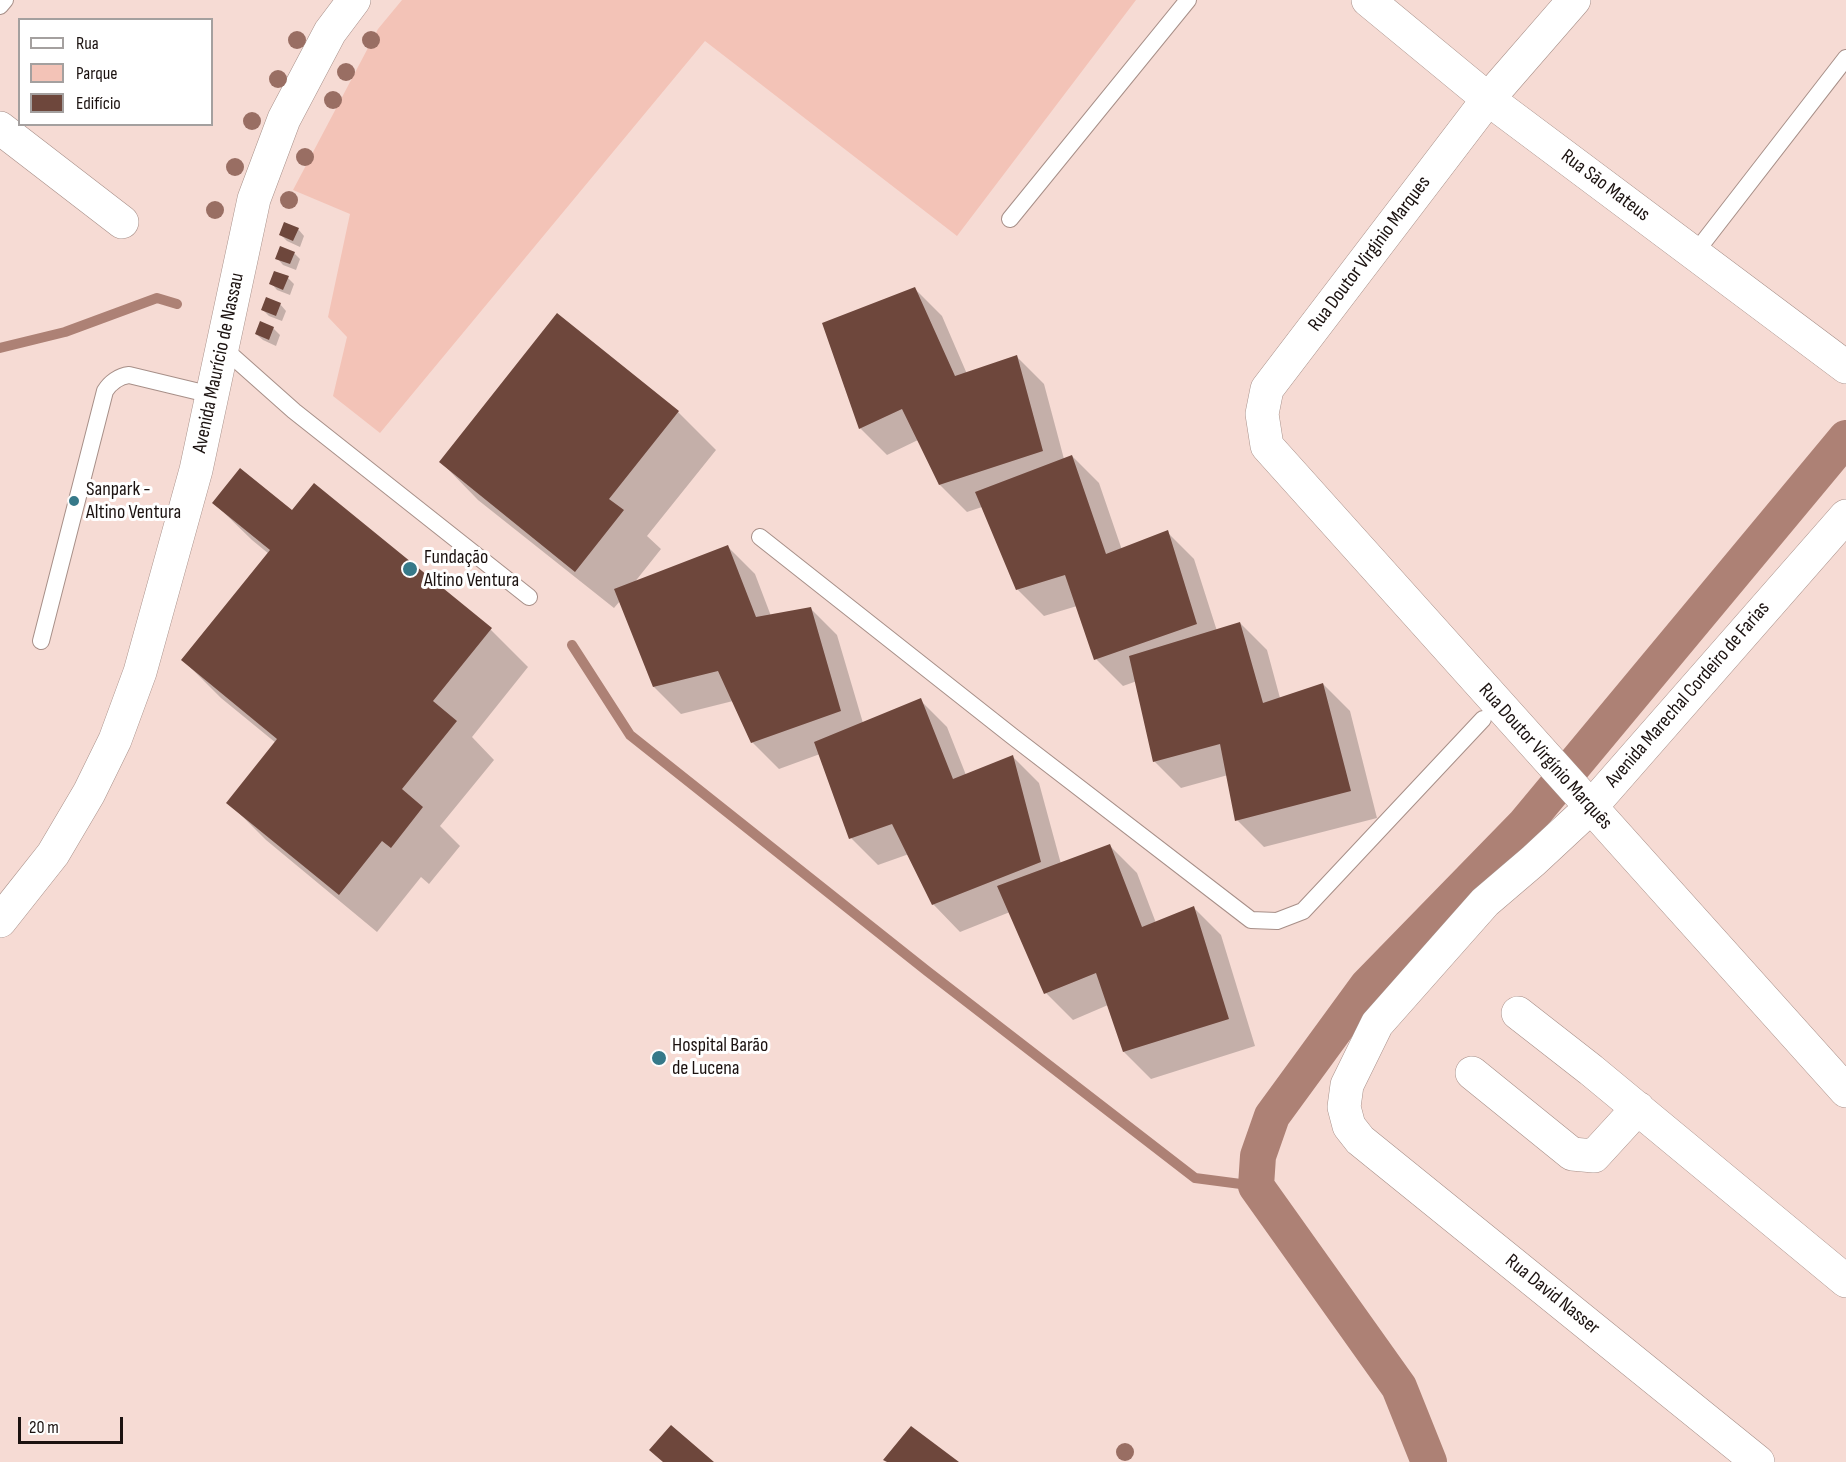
<!DOCTYPE html>
<meta charset="utf-8">
<style>
body{margin:0}
#map{position:relative;width:1846px;height:1462px;overflow:hidden;background:#f6dbd4;font-family:"Sofia Sans Condensed",sans-serif}
canvas{display:block}
.legend{position:absolute;left:18px;top:18px;width:195px;height:108px;box-sizing:border-box;background:#fff;border:2px solid #a4a09f;margin:0;padding:8px 10px;list-style:none;font-size:18px;color:#1b1210}
.legend li{display:flex;align-items:center;gap:12px;height:30px}
.legend b{width:30px;border:2px solid #a4a09f}
.scale{position:absolute;left:18px;top:1417px;width:105px;height:27px;box-sizing:border-box;border:3px solid #1b1210;border-top:0;padding-left:8px;font-size:18px;line-height:21px;white-space:nowrap;color:#1b1210;-webkit-text-stroke:4px #fff;paint-order:stroke}
</style>
<div id="map">
<canvas width="1846" height="1462"></canvas>
<ul class="legend">
<li><b style="height:8px;background:#fff"></b>Rua</li>
<li><b style="height:16px;background:#f3c3b7"></b>Parque</li>
<li><b style="height:16px;background:#6e473c"></b>Edifício</li>
</ul>
<div class="scale">20 m</div>
</div>
<script>
const ctx = document.querySelector('canvas').getContext('2d');
ctx.lineJoin = 'round';
function fillPath(path, color) {
  ctx.fillStyle = color;
  ctx.fill(path, 'evenodd');
}
function strokePath(path, color, width, dash) {
  ctx.strokeStyle = color;
  ctx.lineWidth = width;
  ctx.lineCap = dash ? 'butt' : 'round';
  ctx.setLineDash(dash || []);
  ctx.stroke(path);
}
function write(font, color, halo, rows, align = 'center') {
  ctx.font = font + ' "Sofia Sans Condensed",sans-serif';
  ctx.lineWidth = 6;
  ctx.setLineDash([]);
  ctx.textBaseline = 'middle';
  ctx.strokeStyle = halo;
  ctx.fillStyle = color;
  for (const [text, x, y, turn = 0] of rows) {
    ctx.save();
    ctx.translate(x, y);
    ctx.rotate((+turn || 0) * Math.PI / 180);
    ctx.textAlign = isNaN(turn) ? turn : align;
    if (halo) ctx.strokeText(text, 0, 0);
    ctx.fillText(text, 0, 0);
    ctx.restore();
  }
}
fillPath(new Path2D(`
 M402 0H1136L957 236 705 41 380 433 333 396 347 337 328 317 350 214 293 190 378 29Z`), '#f3c3b7');
fillPath(new Path2D(`
 M298 229 304 236 300 247 287 241 281 235Z
 M294 253 300 259 296 270 283 265 277 258Z
 M288 278 294 284 290 295 277 290 271 283Z
 M915 289 942 316 967 374 1017 357 1044 384 1064 459 1072 456 1099 483 1122 550 1167 532 1194 559 1217 631 1240 623 1267 650 1280 698 1323 684 1350 711 1377 818 1264 847 1237 820 1228 775 1181 788 1154 761 1137 681 1123 686 1096 659 1077 606 1044 616 1017 589 982 507 967 512 940 485 918 440 887 455 860 428Z
 M280 304 286 311 282 321 269 316 263 310Z
 M558 315 678 412 716 450 647 536 661 549 634 583 728 547 755 574 771 616 810 608 837 635 863 723 920 700 947 727 966 775 1013 757 1039 783 1061 864 1110 846 1137 873 1156 923 1194 908 1221 935 1255 1046 1151 1079 1124 1052 1108 1005 1073 1020 1046 993 1010 912 960 932 933 904 909 854 878 865 851 838 820 754 779 769 752 742 733 701 681 714 654 687 620 601 614 608 478 500 441 462Z
 M273 328 280 335 276 346 263 340 256 334Z
 M214 503 292 512 490 629 528 667 472 737 494 760 440 826 460 846 429 884 421 877 377 932 266 840 228 802 276 743 221 698 183 660 269 554 252 540Z`), '#0003');
strokePath(new Path2D(`
 M0 348 65 332 157 298 177 304
 M572 645 630 735 927 971 1195 1178 1256 1186`), '#ad8175', 10);
strokePath(new Path2D(`
 M1429 1462 1399 1387 1256 1186 1258 1156 1272 1116 1367 986 1525 824 1846 438`), '#ad8175', 36);
fillPath(new Path2D(`
 M284 222 299 228 293 241 279 235Z
 M280 246 295 252 290 264 275 259Z
 M274 271 289 276 283 290 269 284Z
 M915 287 955 376 1017 355 1043 451 939 485 902 409 859 429 822 323Z
 M266 297 281 303 276 316 261 310Z
 M557 313 679 411 609 499 624 510 575 572 439 462Z
 M260 321 274 327 269 340 255 334Z
 M1072 455 1106 554 1168 530 1197 624 1094 660 1065 575 1016 590 975 492Z
 M240 468 292 510 314 483 492 628 433 701 457 721 402 789 423 807 391 848 382 841 339 895 226 803 277 739 181 660 270 550 212 503Z
 M728 545 756 617 811 607 841 711 751 743 718 671 653 687 614 589Z
 M1240 622 1263 703 1323 683 1351 791 1235 821 1220 744 1153 762 1129 656Z
 M921 698 953 779 1013 755 1041 862 932 905 892 824 849 839 814 742Z
 M1110 844 1142 927 1194 906 1229 1019 1123 1052 1096 973 1044 994 997 886Z
 M671 1425 714 1462H663L649 1450Z
 M911 1426 959 1462H887L883 1460Z`), '#6e473c');
const lane = new Path2D(`
 M0 6 5 0
 M1010 219 1188 0
 M1695 253 1846 58
 M222 347 294 411 529 597
 M760 537 1012 736 1251 920 1277 921 1303 911 1483 719
 M41 641 105 391C110 383 119 376 129 375L212 395`);
const street = new Path2D(`
 M1574 0 1488 99 1267 389 1262 414 1267 446 1846 1091
 M0 128 122 222
 M1518 1013 1591 1070 1846 1281
 M1472 1073 1572 1154 1594 1156 1638 1108
 M1758 1462 1360 1140 1349 1126 1344 1107 1347 1085 1377 1024 1485 902 1533 861 1590 808 1846 516`);
const secondary = new Path2D(`
 M1368 0 1488 99 1846 367
 M0 921 53 854 89 793 115 740 140 672 196 470 254 199 284 119 330 32 354 0`);
strokePath(lane, '#a78f88', 18);
strokePath(street, '#a78f88', 34);
strokePath(secondary, '#a78f88', 34);
strokePath(lane, '#fff', 16);
strokePath(street, '#fff', 33);
strokePath(secondary, '#fff', 33);
ctx.fillStyle = '#996e63';
for (const [x, y] of [
 [297,40],
 [371,40],
 [346,72],
 [278,79],
 [333,100],
 [252,121],
 [305,157],
 [235,167],
 [289,200],
 [215,210],
 [1125,1452]
]) {
  ctx.beginPath();
  ctx.arc(x, y, 9, 0, 2 * Math.PI);
  ctx.fill();
}
for (const [x, y, r, color] of [
 [74,501,6,"#367989"],
 [410,569,8,"#367989"],
 [659,1058,8,"#367989"]
]) {
  const dot = new Path2D();
  dot.arc(x, y, r, 0, 2 * Math.PI);
  ctx.fillStyle = color;
  ctx.fill(dot);
  strokePath(dot, '#fff', 2);
}
write('20px', '#1b1210', '#fff', [
 ["Rua São Mateus",1605,186,37],
 ["Rua Doutor Virginio Marques",1370,254,-53],
 ["Avenida Maurício de Nassau",219,363,-78],
 ["Avenida Marechal Cordeiro de Farias",1688,695,-49],
 ["Rua Doutor Virgínio Marquês",1545,757,48],
 ["Rua David Nasser",1552,1295,39]
]);
write('20px', '#1b1210', '#fff', [
 ["Sanpark -",86,490],
 ["Altino Ventura",86,513],
 ["Fundação",424,558],
 ["Altino Ventura",424,581],
 ["Hospital Barão",672,1046],
 ["de Lucena",672,1069]
], 'left');
</script>
